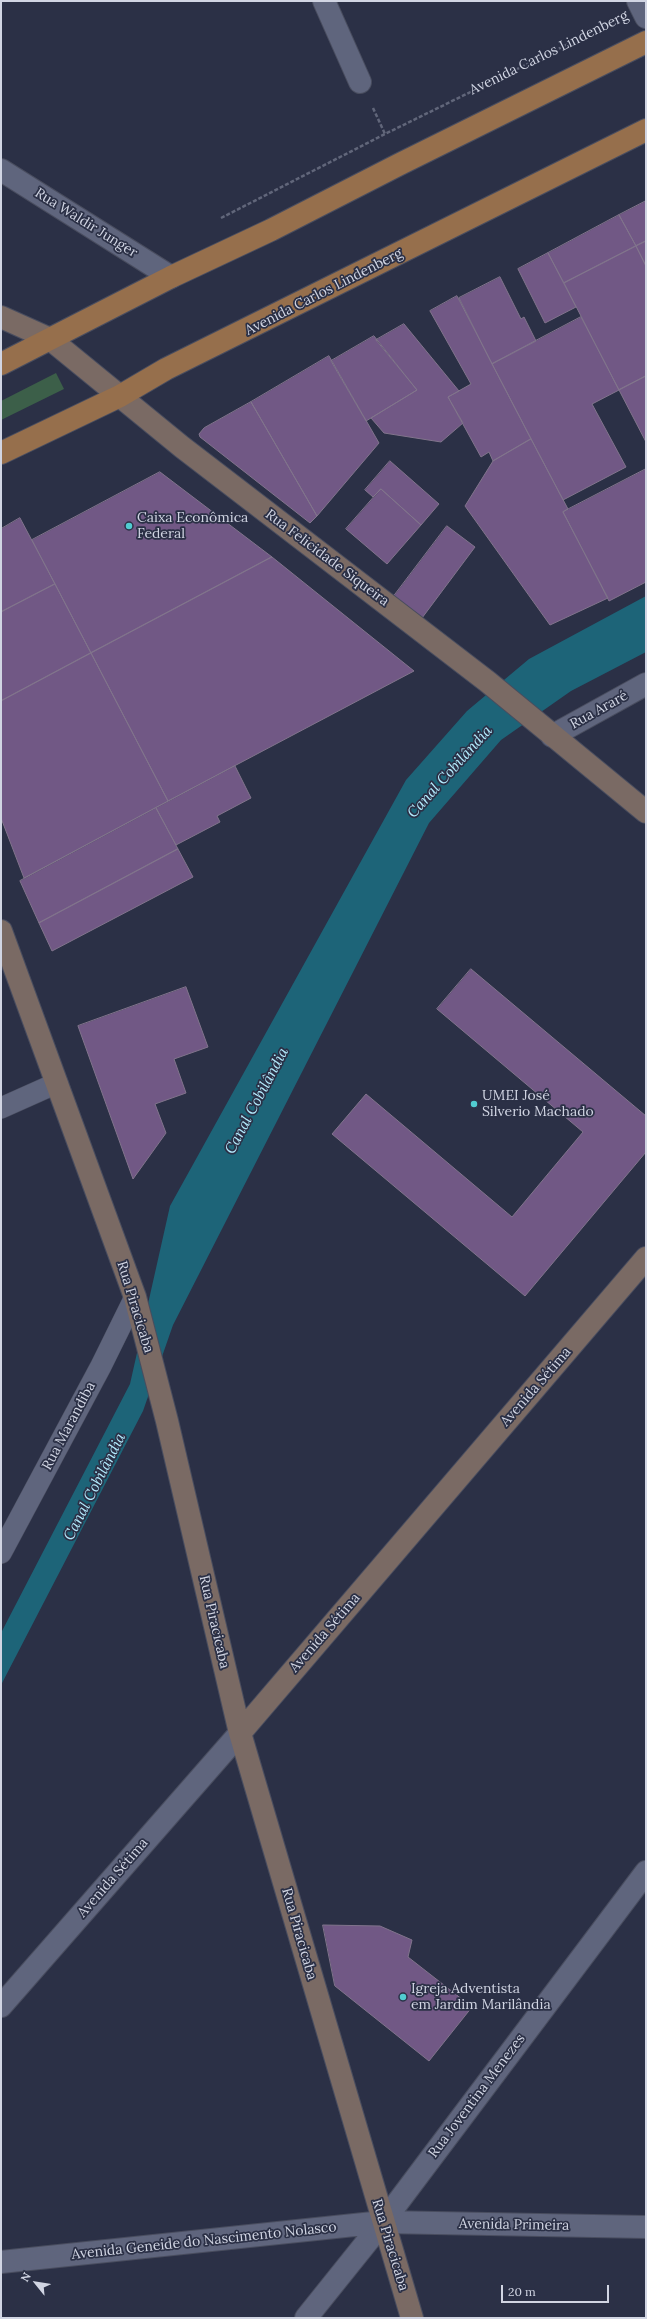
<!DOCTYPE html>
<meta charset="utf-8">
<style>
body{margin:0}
#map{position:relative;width:647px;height:2319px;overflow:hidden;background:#2b3046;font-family:Lora,serif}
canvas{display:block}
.frame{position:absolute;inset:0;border:2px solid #d1d5e3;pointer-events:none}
.north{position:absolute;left:16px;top:2263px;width:40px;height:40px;-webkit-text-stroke:3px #2b3046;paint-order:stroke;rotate:300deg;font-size:11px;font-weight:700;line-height:16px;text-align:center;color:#d1d5e3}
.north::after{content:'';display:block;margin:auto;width:14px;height:18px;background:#d1d5e3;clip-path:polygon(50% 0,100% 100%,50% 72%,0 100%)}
.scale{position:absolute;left:501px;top:2285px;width:108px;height:18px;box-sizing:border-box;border:2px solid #d1d5e3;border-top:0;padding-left:5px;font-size:12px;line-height:14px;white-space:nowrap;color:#d1d5e3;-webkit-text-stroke:3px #2b3046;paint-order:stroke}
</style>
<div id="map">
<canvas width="647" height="2319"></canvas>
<div class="frame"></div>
<div class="north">N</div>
<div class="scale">20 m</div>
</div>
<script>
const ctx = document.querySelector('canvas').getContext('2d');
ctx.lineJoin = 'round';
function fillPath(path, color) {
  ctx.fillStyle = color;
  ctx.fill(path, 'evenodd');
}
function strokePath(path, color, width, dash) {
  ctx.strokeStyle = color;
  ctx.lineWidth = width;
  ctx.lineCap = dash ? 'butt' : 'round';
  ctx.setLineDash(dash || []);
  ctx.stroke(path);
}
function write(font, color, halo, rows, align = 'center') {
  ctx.font = font + ' Lora,serif';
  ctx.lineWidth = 3.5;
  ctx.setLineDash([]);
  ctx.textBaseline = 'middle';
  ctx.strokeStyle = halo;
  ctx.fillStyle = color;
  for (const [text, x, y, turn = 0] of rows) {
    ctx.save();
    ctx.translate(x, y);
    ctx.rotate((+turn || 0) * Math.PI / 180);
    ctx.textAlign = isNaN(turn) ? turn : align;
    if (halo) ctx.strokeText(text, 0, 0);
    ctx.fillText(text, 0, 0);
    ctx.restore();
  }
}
fillPath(new Path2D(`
 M56 373 64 389 1 420V401Z`), '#3c5f49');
fillPath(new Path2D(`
 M646 596V652L571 691 501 740 429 823 173 1325 143 1411 1 1685V1633L130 1384 170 1206 406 780 467 711 529 659Z`), '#1d6478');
const building = new Path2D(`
 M646 201V241L636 246 619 215Z
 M619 215 636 246 564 283 548 253Z
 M646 241V266L636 246Z
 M636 246 646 266V376L619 390 564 283Z
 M548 253 576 307 545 323 518 269Z
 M500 277 521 319 524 317 536 341 492 364 459 298Z
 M457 296 531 439 493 461 489 452 481 457 448 397 471 384 430 311Z
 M581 317 619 390 592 404 626 467 563 500 492 364Z
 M404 324 459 391 448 397 463 423 441 442 384 433 371 418 417 390 376 340Z
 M374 336 417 390 366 421 331 361Z
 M329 356 379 443 317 516 251 402Z
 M646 376V442L619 390Z
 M251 402 317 516 310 523 200 437 199 434 204 428Z
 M531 439 568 509 563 512 608 598 550 625 465 506 493 461Z
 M390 461 439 504 421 525 381 489 373 497 365 490Z
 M646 469V582L609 601 563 512Z
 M160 472 272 557 91 653 32 540Z
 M381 489 421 525 387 564 346 529Z
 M20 518 55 584 1 612V529Z
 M447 526 475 547 422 618 394 596Z
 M272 557 414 671 168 801 91 653Z
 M55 584 91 653 1 701V612Z
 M91 653 168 801 24 878 1 818V701Z
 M235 766 251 798 217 816 220 822 176 845 156 808Z
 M156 808 178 849 39 923 20 881Z
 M178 849 193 877 52 951 39 923Z
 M471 969 646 1116V1152L525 1296 332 1134 366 1094 512 1217 583 1132 437 1009Z
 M186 987 208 1047 174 1059 186 1093 155 1104 166 1133 133 1179 78 1026Z
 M323 1925 380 1926 412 1940 408 1957 472 2007 429 2061 335 1986Z`);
fillPath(building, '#715885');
strokePath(building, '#81748c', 1);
const lane = new Path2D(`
 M1 1108 57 1083
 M1 1553 101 1366 135 1297`);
const street = new Path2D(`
 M324 1 360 82
 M638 1 646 17
 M1 170 171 277
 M552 736 646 684
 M1 2006 240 1733
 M1 2262 383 2222 646 2227
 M306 2318 383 2222 646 1872`);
const secondary = new Path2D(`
 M1 317 50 339 182 447 488 682 646 812
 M1 931 135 1297 167 1421 240 1733 412 2318
 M240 1733 646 1258`);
const primary = new Path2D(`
 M1 364 171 277 271 230 400 164 646 42
 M1 453 120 396 166 369 646 130`);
strokePath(lane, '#494d5f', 22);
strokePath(street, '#494d5f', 24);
strokePath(secondary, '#494d5f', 24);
strokePath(primary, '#494d5f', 24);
strokePath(new Path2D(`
 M373 108 385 134
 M221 218 385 134 615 21`), '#61667a', 2.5, [4, 2]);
strokePath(lane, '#5f657d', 21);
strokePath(street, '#5f657d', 22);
strokePath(secondary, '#7a6a64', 22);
strokePath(primary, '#966f4c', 22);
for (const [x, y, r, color] of [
 [129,526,4,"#51ccd1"],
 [474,1104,4,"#51ccd1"],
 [403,1997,4,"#51ccd1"]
]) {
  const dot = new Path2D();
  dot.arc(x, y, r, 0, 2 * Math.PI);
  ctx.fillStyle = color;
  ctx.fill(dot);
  strokePath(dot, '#2b3046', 1.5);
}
write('14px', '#d1d5e3', '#2b3046', [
 ["Avenida Carlos Lindenberg",549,53,-26],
 ["Rua Waldir Junger",86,223,32],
 ["Avenida Carlos Lindenberg",324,292,-27],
 ["Rua Felicidade Siqueira",327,558,37],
 ["Rua Araré",599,710,-29],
 ["Rua Piracicaba",135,1307,73],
 ["Avenida Sétima",536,1387,-49],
 ["Rua Marandiba",69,1426,-62],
 ["Rua Piracicaba",214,1622,77],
 ["Avenida Sétima",325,1633,-49],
 ["Avenida Sétima",113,1878,-49],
 ["Rua Piracicaba",299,1934,74],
 ["Rua Joventina Menezes",477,2096,-53],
 ["Avenida Primeira",514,2225,1],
 ["Avenida Geneide do Nascimento Nolasco",204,2241,-6],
 ["Rua Piracicaba",390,2245,73]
]);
write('14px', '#d1d5e3', '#2b3046', [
 ["Caixa Econômica",137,518],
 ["Federal",137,534],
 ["UMEI José",482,1096],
 ["Silverio Machado",482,1112],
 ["Igreja Adventista",411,1989],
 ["em Jardim Marilândia",411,2005]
], 'left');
write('italic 15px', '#b3ecfe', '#2b3046', [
 ["Canal Cobilândia",450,772,-48],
 ["Canal Cobilândia",257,1101,-62],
 ["Canal Cobilândia",95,1487,-63]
]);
</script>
